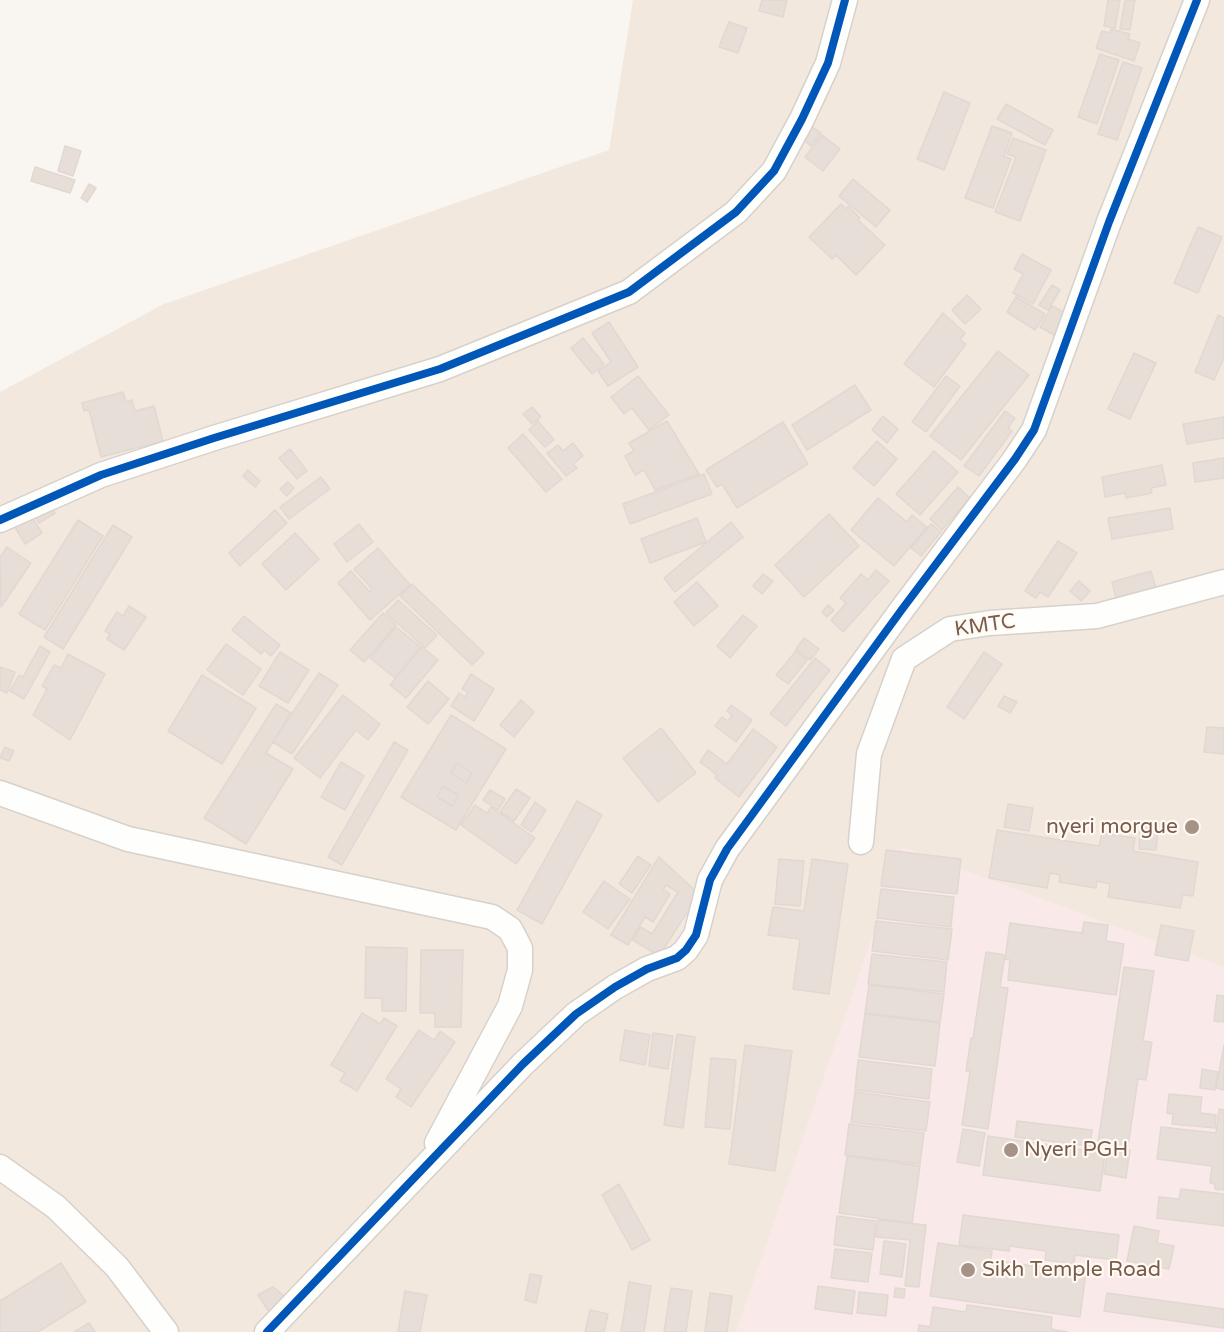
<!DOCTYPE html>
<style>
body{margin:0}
canvas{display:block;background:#f9f5f0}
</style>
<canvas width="1224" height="1332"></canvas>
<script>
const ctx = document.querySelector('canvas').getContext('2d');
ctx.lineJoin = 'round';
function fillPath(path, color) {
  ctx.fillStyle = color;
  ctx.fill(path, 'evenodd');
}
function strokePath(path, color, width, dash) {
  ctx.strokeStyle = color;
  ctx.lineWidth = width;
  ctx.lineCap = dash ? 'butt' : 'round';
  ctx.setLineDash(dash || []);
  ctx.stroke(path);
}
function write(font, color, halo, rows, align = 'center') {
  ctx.font = font + ' "Varela Round",sans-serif';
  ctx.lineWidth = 4.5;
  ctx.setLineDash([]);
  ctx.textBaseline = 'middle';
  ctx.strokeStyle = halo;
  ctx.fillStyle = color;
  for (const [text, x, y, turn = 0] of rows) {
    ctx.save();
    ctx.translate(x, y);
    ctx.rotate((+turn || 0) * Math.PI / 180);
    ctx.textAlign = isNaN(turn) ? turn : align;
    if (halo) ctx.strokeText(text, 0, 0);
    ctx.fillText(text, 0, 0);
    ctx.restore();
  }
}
fillPath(new Path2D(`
 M633 0H1224V1332H0V392L164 304 609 150Z`), '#f2e8de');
fillPath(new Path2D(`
 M903 847 1224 967V1332H736Z`), '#fae9e9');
const building = new Path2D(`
 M762 0H787L783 17 759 11Z
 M1108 0H1120L1115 28 1104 26Z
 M1125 0H1135L1130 30 1120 29Z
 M729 22 747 28 738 53 719 47Z
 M1111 29 1130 34 1128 39 1140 43 1134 61 1096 48 1102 31 1110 33Z
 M1100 54 1119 60 1097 124 1078 117Z
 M1123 62 1142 68 1117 140 1098 134Z
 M944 92 970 103 944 170 917 159Z
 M1006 104 1053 130 1045 145 997 119Z
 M811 126 821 133 811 146 801 138Z
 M992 126 1012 133 1004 156 1011 159 993 208 965 198Z
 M822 135 840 149 823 171 805 157Z
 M1013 138 1046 150 1020 221 995 212 1016 157 1007 154Z
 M65 146 81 151 73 176 58 171Z
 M35 167 75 180 70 193 31 181Z
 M853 179 890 210 876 227 839 196Z
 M89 184 96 188 87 202 81 198Z
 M841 204 846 209 848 206 860 218 858 220 885 245 856 275 836 255 832 259 809 237Z
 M1198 227 1222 237 1198 293 1174 283Z
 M1022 254 1051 270 1033 304 1013 293 1023 274 1014 269Z
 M1052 285 1060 290 1048 310 1039 305Z
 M967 295 981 309 965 324 952 310Z
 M1016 297 1045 314 1035 330 1007 312Z
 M1052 306 1067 314 1054 335 1040 327Z
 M943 313 965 333 960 340 966 344 934 387 904 364Z
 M1218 315 1224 318V358L1214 380 1195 372Z
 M609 322 638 367 608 386 598 371 611 362 592 333Z
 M583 338 604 364 592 374 571 348Z
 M998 351 1029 375 961 460 930 436Z
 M1134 353 1156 363 1130 419 1108 409Z
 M638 376 669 415 649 430 632 408 624 414 611 397Z
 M946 376 960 386 926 432 912 422Z
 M855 385 871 410 807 450 792 425Z
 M123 392 126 402 132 400 135 411 154 406 163 441 101 457 89 410 84 411 82 403Z
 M532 407 541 417 532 424 523 414Z
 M1005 411 1015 418 1008 428 1012 431 979 476 964 466Z
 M883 416 898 429 887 443 872 430Z
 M1224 417V438L1187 444 1183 424Z
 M538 421 554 440 545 447 529 430Z
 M667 421 699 474 655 490 644 470 635 475 625 456 634 451 629 443Z
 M783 422 808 464 737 508 722 484 717 487 706 470Z
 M523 434 562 479 546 492 508 448Z
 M877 441 897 459 874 486 853 468Z
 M573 443 583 456 573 464 577 468 566 476 547 453 558 445 563 451Z
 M290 449 307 471 297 479 279 458Z
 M934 451 958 472 920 515 896 494Z
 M1224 458V478L1195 482 1193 463Z
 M1162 465 1166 485 1151 488 1152 493 1126 498 1125 493 1105 497 1102 477Z
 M248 470 260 481 255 487 243 476Z
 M704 474 712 494 630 524 623 504Z
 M321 477 330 489 289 519 280 507Z
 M288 482 294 488 287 496 280 489Z
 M958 487 970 498 942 530 930 519Z
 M878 498 907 522 912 515 927 527 894 566 851 530Z
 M49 504 55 513 39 523 33 513Z
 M1170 508 1173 529 1112 539 1108 518Z
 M275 510 287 523 240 566 229 553Z
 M829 514 859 546 804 597 775 565Z
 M32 517 42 533 25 544 15 527Z
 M697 518 706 542 650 563 641 539Z
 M78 520 103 536 45 630 19 614Z
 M731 522 743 537 675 592 664 578Z
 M359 524 373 542 347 562 334 544Z
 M931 524 941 532 921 556 911 548Z
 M113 525 132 537 63 649 44 637Z
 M295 533 319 559 286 590 262 564Z
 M1058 541 1077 553 1048 597 1040 592 1036 598 1025 591Z
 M7 547 31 563 1 607 0 557Z
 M378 548 410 585 370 620 338 583 351 571 370 592 372 589 354 569Z
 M876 570 889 581 843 632 831 620 846 603 840 598 861 574 868 580Z
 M1151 571 1157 591 1117 602 1112 582Z
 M763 574 773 581 762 594 753 586Z
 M1079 581 1090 591 1081 601 1070 591Z
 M697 582 718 606 694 626 674 602Z
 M412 584 484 653 472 665 400 596Z
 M398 600 437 635 425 648 386 613Z
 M828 605 834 610 827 617 822 612Z
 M129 606 146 617 124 650 107 639 110 634 105 631 117 612 123 616Z
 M383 613 396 625 364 662 350 650Z
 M743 615 757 626 730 658 717 646Z
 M244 616 280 645 271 656 264 650 261 654 232 630Z
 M396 627 421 647 395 678 370 658Z
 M804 638 819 649 810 660 796 649Z
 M226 644 261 669 243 695 207 670Z
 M40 646 50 652 24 699 10 691 19 675 23 677Z
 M422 647 438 660 406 698 390 685Z
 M796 651 807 660 788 684 776 675Z
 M280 652 309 670 288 703 259 686Z
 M984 652 1002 664 964 719 947 707Z
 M68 654 105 674 70 740 33 715 47 689 42 686 54 665 61 668Z
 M815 658 830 670 786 726 770 714Z
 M0 667 15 672 7 693 0 690Z
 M319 673 338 685 292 754 273 742Z
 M471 674 494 689 474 721 451 706 459 693 465 697 468 692 462 689Z
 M202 675 256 708 222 764 168 731Z
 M428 681 449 699 428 724 407 707Z
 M343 695 380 724 368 740 356 730 320 778 294 758Z
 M1004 696 1017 702 1010 713 998 706Z
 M521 700 534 712 514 737 500 725Z
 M276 704 291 713 266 753 293 769 246 844 204 818Z
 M731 705 752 720 736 742 715 726 722 717 728 721 732 715 727 711Z
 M451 715 506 749 456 830 401 797ZM457 763 472 773 466 783 451 773ZM443 786 458 795 453 806 437 797Z
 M1207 727 1224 728V754L1204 752Z
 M661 728 696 773 658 802 623 758Z
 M753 729 777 747 739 797 715 778 717 775 700 762 708 750 727 764Z
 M394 742 408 750 342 865 328 857Z
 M5 747 14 751 9 761 0 758Z
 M341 762 364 776 345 810 321 797Z
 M457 763 472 773 466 783 451 773Z
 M443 786 458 795 453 806 437 797Z
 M516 789 530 798 514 821 500 812Z
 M490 790 505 799 498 810 483 800Z
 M577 801 602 815 542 924 517 910Z
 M535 802 546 810 532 832 521 825Z
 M1008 804 1033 808 1029 831 1004 827Z
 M475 805 487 813 491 807 535 838 516 864 461 825Z
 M1140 826 1158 827 1156 850 1139 849Z
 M997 830 1099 846 1102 833 1135 838 1133 851 1198 862 1193 896 1183 895 1180 908 1108 897 1110 884 1097 881 1096 888 1059 882 1060 875 1050 873 1047 888 989 878Z
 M886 850 961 859 957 894 881 886Z
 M638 856 651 865 632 893 619 884Z
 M659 857 699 894 659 956 633 940 641 927 652 934 678 892 666 885 663 889 670 894 653 922 645 917 628 945 611 935Z
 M779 859 804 861 800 906 775 904Z
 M812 859 848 864 829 994 793 989 800 939 768 935 773 907 804 911Z
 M604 881 630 899 608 929 583 912Z
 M881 889 954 897 951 927 877 918Z
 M876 921 952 929 948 960 872 951Z
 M1084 922 1108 925 1106 941 1124 944 1116 995 1008 980 1010 960 1005 959 1010 923 1082 933Z
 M1161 925 1194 931 1188 961 1155 955Z
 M366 947 407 948 406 1011H382V998H365Z
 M421 950H463L461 1027H435V1013H420Z
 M986 952 1005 955 1000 987 1008 988 988 1129 962 1125 970 1071H966L971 1038H973Z
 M872 954 947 962 944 992 868 984Z
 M1124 967 1154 971 1143 1041 1152 1042 1146 1080 1138 1079 1128 1147 1098 1142Z
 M869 985 944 994 940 1022 865 1013Z
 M1217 995 1224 996V1022L1214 1021Z
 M362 1013 380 1024 384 1018 397 1026 357 1091 340 1081 345 1073 331 1065Z
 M865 1014 940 1023 935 1066 859 1057Z
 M419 1030 434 1040 440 1031 455 1042 411 1107 396 1097 401 1089 386 1079Z
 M625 1030 650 1035 645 1065 620 1060Z
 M653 1033 673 1036 668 1069 649 1066Z
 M677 1034 695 1037 683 1128 664 1125Z
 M745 1045 792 1051 775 1171 729 1164Z
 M1224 1045V1090L1216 1088Z
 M711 1058 736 1060 730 1129 705 1127Z
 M858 1060 932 1069 929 1099 855 1090Z
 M1202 1069 1218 1072 1215 1090 1200 1088Z
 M855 1092 930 1102 926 1131 851 1122Z
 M1169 1094 1202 1097 1200 1113 1216 1115 1215 1128 1172 1124 1173 1114 1167 1113Z
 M1219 1109 1224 1110V1190L1215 1189V1184L1210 1183 1212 1166 1157 1159 1161 1127 1216 1133Z
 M1017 1121 1092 1130 1090 1146 1015 1137Z
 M849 1124 924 1133 920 1164 845 1155Z
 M963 1129 985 1133 979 1166 957 1162Z
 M988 1136 1105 1153 1100 1191 983 1175Z
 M1108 1147 1130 1150 1126 1178 1104 1174Z
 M847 1156 920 1166 912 1223 839 1213Z
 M619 1184 650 1240 632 1250 602 1195Z
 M1181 1189 1224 1194V1226L1157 1218 1159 1197 1179 1199Z
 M963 1215 1119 1235 1116 1260 1075 1255 1074 1264 1045 1260 1046 1251 1010 1246 1009 1251 959 1245Z
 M837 1216 876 1221 873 1250 834 1245Z
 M878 1220 926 1225 919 1287 905 1286 910 1240 876 1237Z
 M1134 1226 1159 1231 1157 1243 1174 1246 1169 1269 1127 1261Z
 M884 1241 906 1244 902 1277 880 1274Z
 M938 1243 992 1251 991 1260 1086 1273 1080 1317 930 1296Z
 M835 1249 872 1253 868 1282 831 1278Z
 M61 1263 86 1302 38 1332H0V1301Z
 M530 1274 542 1276 536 1303 525 1300Z
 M629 1282 651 1286 644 1332H621Z
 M818 1286 855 1291 852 1314 815 1309Z
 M273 1287 292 1302 271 1315 258 1295Z
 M671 1288 692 1291 686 1332H664Z
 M895 1288 905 1289 904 1298 894 1297Z
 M405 1291 427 1295 420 1332H398Z
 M859 1292 888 1295 886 1316 857 1313Z
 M710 1293 732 1296 727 1332H705Z
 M1107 1293 1224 1309V1328L1104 1311Z
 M967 1305 1052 1317 1051 1329 1067 1332H918L919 1325 930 1327 933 1307 966 1312Z
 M590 1310 608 1314 604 1332H585Z
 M89 1323 95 1332H74Z`);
fillPath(building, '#e6ded7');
strokePath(building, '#e2d8d2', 1.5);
const minor = new Path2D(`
 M0 520 101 475 214 438 440 369 629 292 736 212 774 171 802 119 828 63 845 0
 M0 793 128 839 492 917 510 929 520 948V970L510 1006 437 1143
 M861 842 869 754 904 659 950 629 990 623 1097 616 1224 582
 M0 1167 56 1207 117 1267 166 1332
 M267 1332 523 1064 576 1014 615 987 647 969 677 958 686 950 696 935 710 880 727 849 903 608 1015 459 1034 430 1109 222 1197 0`);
strokePath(minor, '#d7d1cb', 27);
strokePath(minor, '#fefefd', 24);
strokePath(new Path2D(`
 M0 520 101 475 214 438 440 369 629 292 736 212 774 171 802 119 828 63 845 0
 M267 1332 523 1064 576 1014 615 987 647 969 677 958 686 950 696 935 710 880 727 849 903 608 1015 459 1034 430 1109 222 1197 0`), '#0057b8', 8);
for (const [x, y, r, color] of [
 [1192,827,8,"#a69286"],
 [1011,1150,8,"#a69286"],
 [968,1270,8,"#a69286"]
]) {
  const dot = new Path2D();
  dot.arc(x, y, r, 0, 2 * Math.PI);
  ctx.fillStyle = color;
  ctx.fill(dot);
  strokePath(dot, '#fffaf3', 2);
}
write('21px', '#7a5c4d', '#fffaf3', [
 ["KMTC",985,626,-8]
]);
write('21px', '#7a5c4d', '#fffaf3', [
 ["nyeri morgue",1178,827,"right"],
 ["Nyeri PGH",1024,1150],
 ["Sikh Temple Road",982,1270]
], 'left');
</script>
